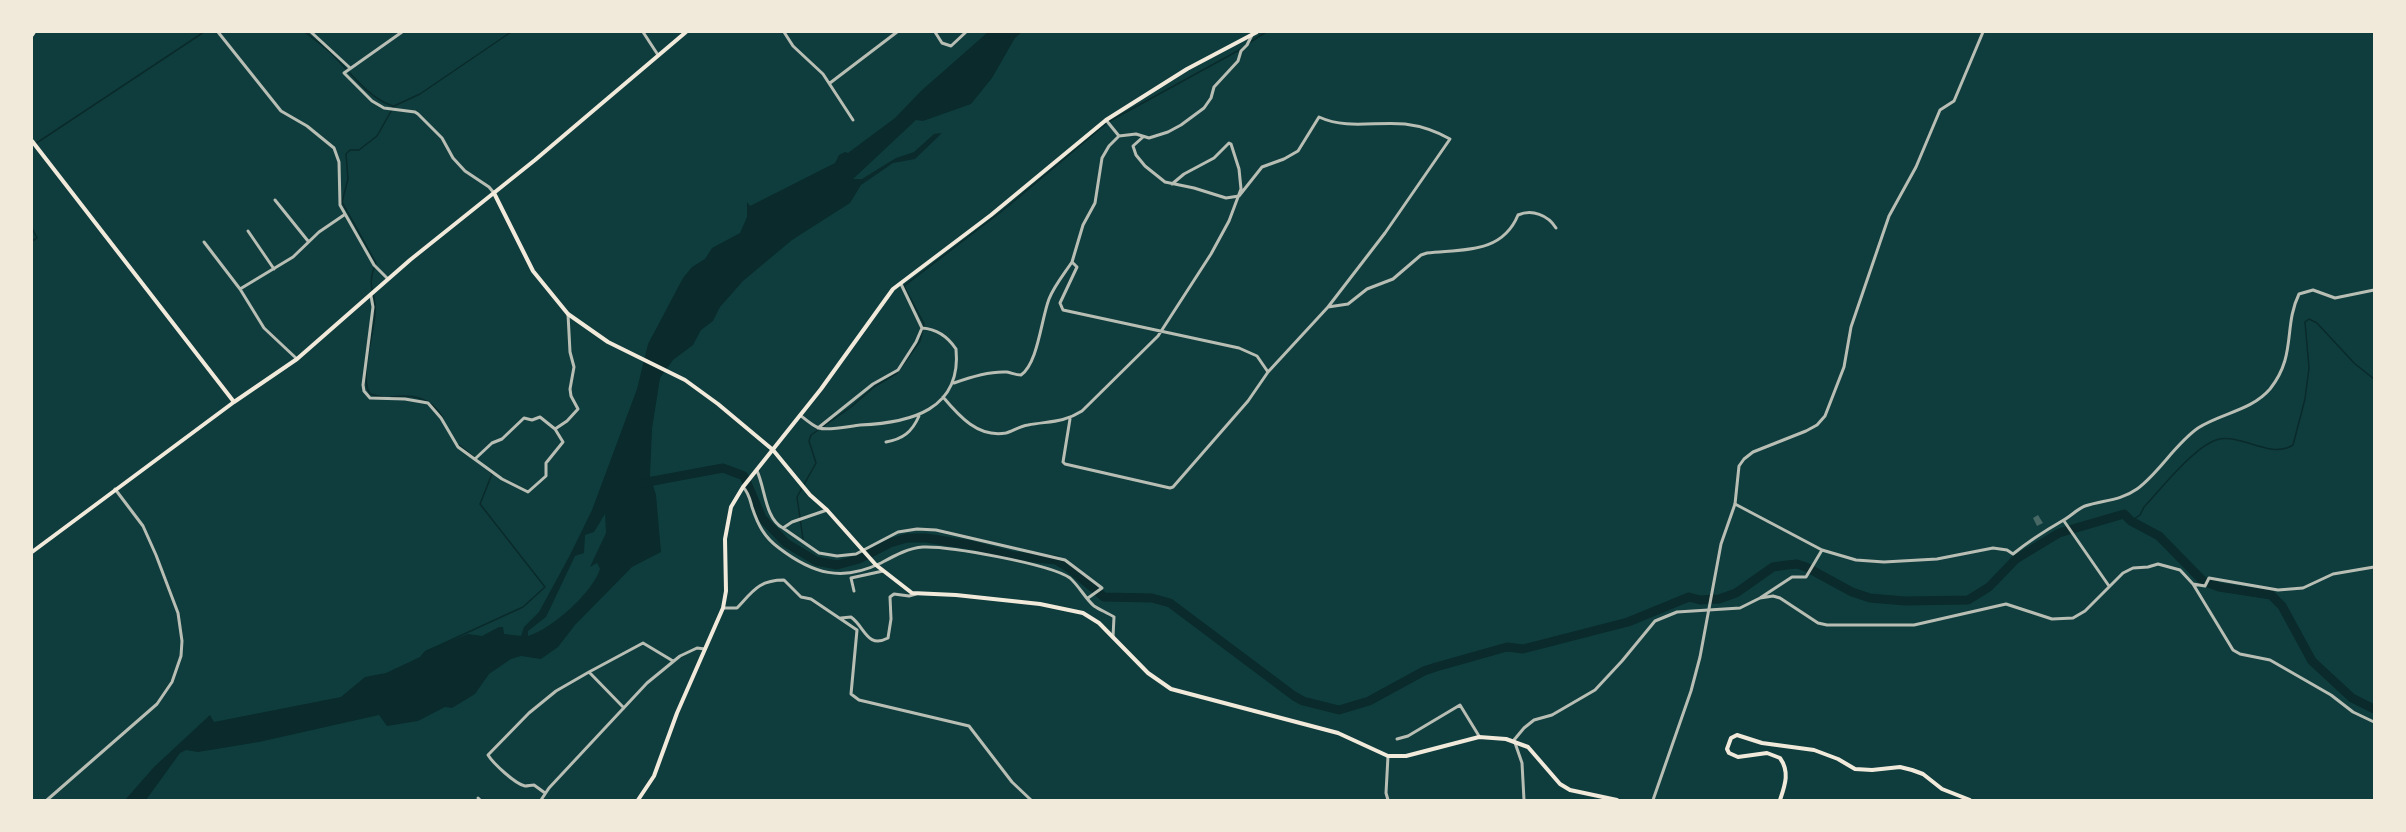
<!DOCTYPE html>
<style>
body{margin:0}
#map{position:relative;width:2406px;height:832px;overflow:hidden;background:#0f3d3e;font-family:Mulish,sans-serif}
canvas{display:block}
.frame{position:absolute;inset:0;border:33px solid #f1e9da;pointer-events:none}
</style>
<div id="map">
<canvas width="2406" height="832"></canvas>
<div class="frame"></div>
</div>
<script>
const ctx = document.querySelector('canvas').getContext('2d');
ctx.lineJoin = 'round';
function fillPath(path, color) {
  ctx.fillStyle = color;
  ctx.fill(path, 'evenodd');
}
function strokePath(path, color, width, dash) {
  ctx.strokeStyle = color;
  ctx.lineWidth = width;
  ctx.lineCap = dash ? 'butt' : 'round';
  ctx.setLineDash(dash || []);
  ctx.stroke(path);
}
fillPath(new Path2D(`
 M988 32H1022L1015 38 992 78 971 104 923 121 916 120 853 179H862L896 158 914 152 934 134 942 133 915 159 893 163 861 185 850 203 792 240 743 281 720 307 713 321 701 330 693 345 673 360 660 378 652 429 650 476 656 495 661 552 632 567 575 625 558 647 541 659 521 656 511 659 489 674 475 694 452 708 445 707 418 721 387 726 379 715 259 742 198 752 186 750 180 753 146 800H125L154 767 210 715 214 722 341 697 365 677 386 673 420 657 425 651 468 634 482 636 499 627H503L504 634 521 636 524 627 539 612 570 555 592 510 637 389 648 344 683 278 692 267 705 259 712 248 740 233 747 217V202L750 206 835 163 839 155 845 152 848 153 895 118 921 91ZM605 514 606 533 590 567 597 563 600 569C593 592 552 629 528 636V631L546 617 575 556 584 553 585 535 594 532Z`), '#0a2a2b');
strokePath(new Path2D(`
 M305 32C314 39 323 46 331 53 349 71 368 98 393 106
 M1249 43 1266 32
 M32 146 204 32
 M32 228 37 238 32 241
 M383 397 370 394C359 377 374 334 375 314 377 292 365 288 376 263L342 202 348 179 346 154 350 150H359L377 136 394 106 420 94 511 32
 M391 397C413 394 431 397 443 418
 M459 445 474 457
 M2131 521 2140 515 2144 507C2161 489 2193 448 2216 440 2241 432 2269 460 2293 445L2305 399 2309 368 2305 322 2309 319 2317 323 2354 363 2374 379
 M803 539 797 497 816 463 809 441 811 435 851 407 874 387 897 373 920 341 924 324 904 286 1007 207 1108 122 1243 48
 M803 549V553
 M427 651 523 607 545 587 480 504 492 474 488 470`), '#0a2a2b', 1.5);
strokePath(new Path2D(`
 M642 483 723 468 744 476 762 518 786 543 816 561 837 565 859 559 890 543 907 538H926L971 545 1014 556 1056 560 1069 568 1104 597 1152 598 1170 603 1294 696 1303 701 1339 710 1369 701 1424 671 1436 667 1507 647 1523 649 1628 622 1689 597 1700 600 1719 599 1736 593 1773 567 1787 565 1797 564 1806 567 1852 592 1870 598 1905 601 1968 600 1989 587 2016 559 2059 533 2124 514 2131 521 2159 536 2203 581 2219 587 2271 595 2282 606 2312 661 2352 698 2374 709`), '#0a2a2b', 9);
fillPath(new Path2D(`
 M2038 515 2043 523 2037 526 2033 518Z`), '#486865');
strokePath(new Path2D(`
 M218 32 281 111 307 126 334 148 339 162 340 205 374 265 388 279
 M311 32 349 67
 M402 32 344 73 372 101 384 108 415 112 418 114 442 138 453 158 465 171 489 187 494 193
 M643 32 658 55
 M784 32 793 46 823 74 853 120
 M935 32 942 43 951 46 966 32
 M1983 32 1954 101 1940 110 1916 167 1889 216 1851 327 1844 367 1825 416 1817 425 1806 431 1753 452 1744 459 1739 466 1735 504 1822 550 1856 560 1884 562 1937 559 1993 548 2007 550 2013 554C2030 540 2043 532 2062 521 2070 517 2077 509 2085 506 2103 500 2120 501 2137 489 2160 472 2174 445 2198 428 2221 413 2251 411 2270 389 2297 355 2283 327 2299 294L2313 290 2335 298 2374 290
 M830 83 897 32
 M1106 120 1119 136 1136 134 1149 138 1168 132 1181 125 1204 108 1211 98 1214 87 1238 61 1241 51 1247 45 1252 35
 M1119 136 1109 146 1102 158 1095 203 1083 225 1072 262 1077 267 1060 303 1063 310 1239 348 1257 356 1268 372
 M275 200 308 241
 M248 231 274 269
 M204 242 240 289 264 328 297 359
 M240 289 293 257 319 232 344 215
 M371 296 373 307 363 385 364 391 370 398 405 399 428 403 441 418 458 447 502 479 528 492 546 476V463L563 442 555 429 540 417 532 420 524 418 502 439 492 443 476 458
 M1328 307 1348 304 1367 289 1393 279 1421 255 1427 253C1463 249 1502 254 1518 215 1532 209 1548 215 1556 228
 M954 383C970 377 990 371 1007 372 1012 373 1016 375 1021 375 1038 363 1041 320 1049 299 1054 286 1064 274 1072 262
 M943 397C959 416 978 438 1006 433 1013 431 1020 426 1028 425 1049 421 1063 423 1082 411L1158 336 1211 254 1229 221 1241 189 1239 169 1231 144 1229 143 1214 158 1184 174 1172 184
 M800 415C805 419 813 426 819 428 828 431 850 426 860 425 910 423 962 410 956 349 948 337 937 329 922 328L901 284
 M1070 419 1063 462 1065 464 1170 488 1173 487 1248 401 1268 372 1328 307 1385 233 1450 139C1436 131 1421 126 1405 124 1376 121 1347 130 1319 117L1298 151 1284 159 1262 167 1239 196 1226 198 1194 188 1165 182 1145 166 1136 155 1133 146 1143 137
 M818 428 873 384 898 370 916 342 922 328
 M555 429 567 421 578 409 571 396 570 389 574 367 570 352 568 314
 M886 442C903 439 912 432 919 416
 M757 471C765 487 765 519 783 528L792 522 827 510
 M743 487C749 493 750 500 752 507 758 525 764 537 779 548 813 574 842 582 881 563 894 556 908 548 923 547 949 546 1050 564 1070 578 1079 586 1085 598 1094 606 1100 610 1108 613 1114 617L1113 637
 M2064 521 2109 586
 M783 528 819 553 837 556 856 554 898 532 917 529 936 530 1065 560 1102 588 1088 598
 M2193 584 2233 650 2240 654 2270 660 2331 695 2353 712 2374 722
 M854 591 851 578 883 571
 M1760 598 1773 596 1780 598 1818 623 1827 625H1914L2006 604 2052 619 2073 618 2085 611 2123 573 2133 568 2148 567 2158 564 2180 570 2193 584 2205 586 2209 578 2278 590 2303 588 2333 574 2374 567
 M723 608H737C753 591 759 580 784 580L801 597 811 599 857 630 851 694 859 700 969 726 1012 782 1031 800
 M841 618 851 617C865 627 867 649 888 638L891 619 890 597 894 594 909 596 916 594
 M589 672 643 643 673 661
 M1397 739 1408 736 1460 705 1479 736
 M545 793 534 785C531 785 528 786 525 786 515 784 493 763 488 755L529 713 556 691 589 672 624 708
 M478 798 480 800
 M47 800 157 704 172 682 181 656 182 641 178 613 156 555 143 526 115 489
 M541 800 549 788 647 683 680 656 697 648 705 649
 M1388 800 1386 793 1388 756
 M1524 800 1522 763 1514 740 1524 728 1534 720 1552 715 1595 690 1622 661 1655 621 1677 612 1740 608 1760 598 1792 577H1806L1822 550`), '#b8beb3', 3);
strokePath(new Path2D(`
 M1653 800 1691 691 1700 657 1721 544 1735 504`), '#b8beb3', 3);
strokePath(new Path2D(`
 M32 35 34 32
 M32 141 234 402
 M494 193 533 271 568 314 608 342 685 380 718 404 773 450 810 495 827 510 876 565 912 593 956 595 1040 604 1083 613 1099 623 1148 673 1171 689 1338 733 1388 756H1406L1479 737 1506 739 1528 747 1560 784 1570 790 1617 800
 M32 552 234 402 297 359 410 260 535 160 686 32
 M638 800 654 776 677 713 723 608 726 591 725 539 731 507 743 487 821 389 893 289 991 215 1106 120 1187 69 1257 32
 M1780 800C1785 785 1790 772 1780 758L1767 753 1738 757 1729 753 1727 749 1731 738 1737 735 1762 743 1814 750 1838 759 1855 769 1872 770 1900 767 1912 770 1923 774 1942 789 1970 800`), '#f1e9da', 4);
</script>
